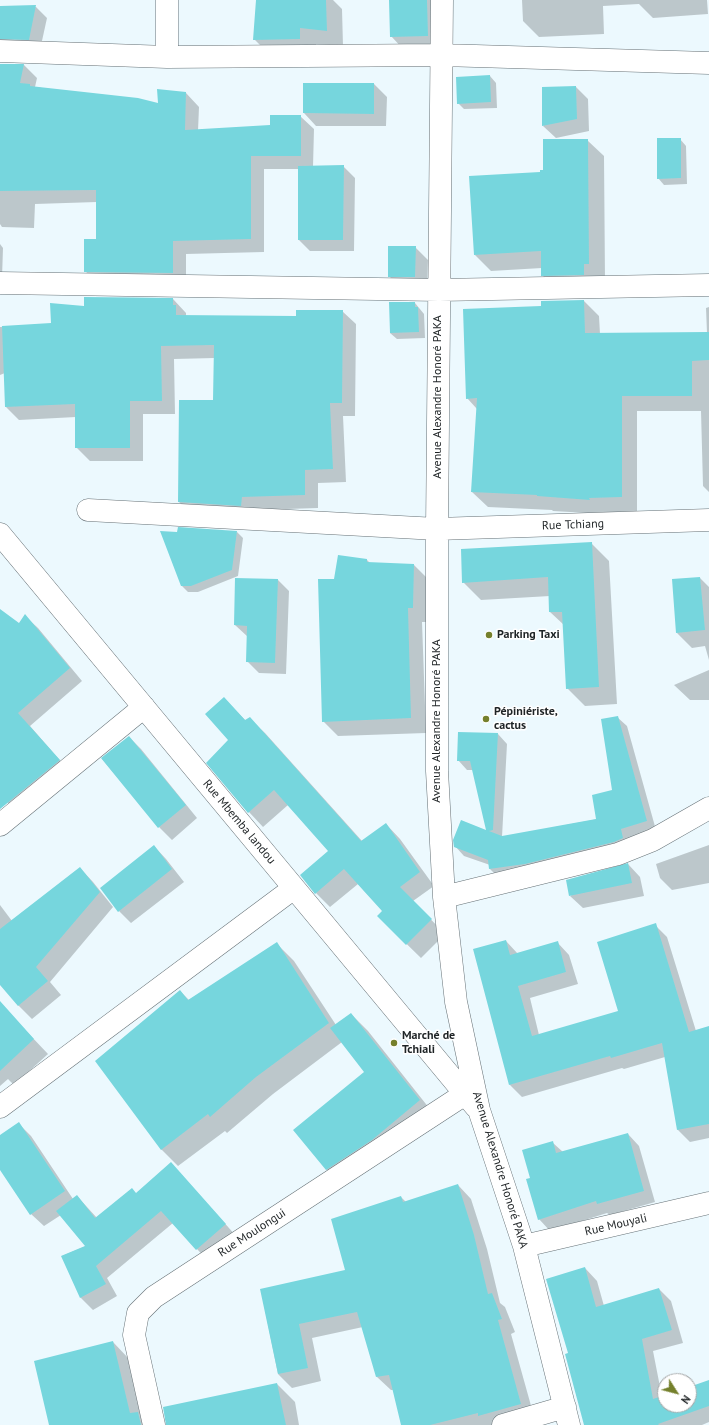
<!DOCTYPE html>
<meta charset="utf-8">
<style>
body{margin:0}
#map{position:relative;width:709px;height:1425px;overflow:hidden;background:#ecf9fe;font-family:"PT Sans",sans-serif}
canvas{display:block}
.north{position:absolute;left:657px;top:1373px;width:40px;height:40px;box-sizing:border-box;background:#fff;border:1px solid #a5a7a8;border-radius:50%;rotate:126deg;font-size:11px;font-weight:700;line-height:16px;text-align:center;color:#1e2325}
.north::after{content:'';display:block;margin:auto;width:14px;height:18px;background:#75802c;clip-path:polygon(50% 0,100% 100%,50% 72%,0 100%)}
</style>
<div id="map">
<canvas width="709" height="1425"></canvas>
<div class="north">N</div>
</div>
<script>
const ctx = document.querySelector('canvas').getContext('2d');
ctx.lineJoin = 'round';
function fillPath(path, color) {
  ctx.fillStyle = color;
  ctx.fill(path, 'evenodd');
}
function strokePath(path, color, width, dash) {
  ctx.strokeStyle = color;
  ctx.lineWidth = width;
  ctx.lineCap = dash ? 'butt' : 'round';
  ctx.setLineDash(dash || []);
  ctx.stroke(path);
}
function write(font, color, halo, rows, align = 'center') {
  ctx.font = font + ' "PT Sans",sans-serif';
  ctx.lineWidth = 3;
  ctx.setLineDash([]);
  ctx.textBaseline = 'middle';
  ctx.strokeStyle = halo;
  ctx.fillStyle = color;
  for (const [text, x, y, turn = 0] of rows) {
    ctx.save();
    ctx.translate(x, y);
    ctx.rotate((+turn || 0) * Math.PI / 180);
    ctx.textAlign = isNaN(turn) ? turn : align;
    if (halo) ctx.strokeText(text, 0, 0);
    ctx.fillText(text, 0, 0);
    ctx.restore();
  }
}
fillPath(new Path2D(`
 M257 0H333L342 9 343 46 316 44V55L271 56 254 39Z
 M390 0H435L440 48 403 49 391 36Z
 M522 0H707L708 14 653 18 639 4 603 6 604 34 539 37 523 21Z
 M0 7H36L47 18 40 50 0 45Z
 M0 64 24 65 37 78 35 87 159 104 186 93 199 107 198 131 271 126 300 116 314 129 313 167 343 166 355 178 354 251H310L299 240V169H264V252L186 254V286L99 284 85 271 97 240V202L35 204 34 228 2 227 0 224Z
 M490 76 496 83 497 108 464 109 458 103Z
 M304 84H374L387 97 386 126H316L304 113Z
 M576 87 588 99 589 131 556 138 543 126Z
 M680 139 686 146 687 184 664 185 658 178Z
 M587 140 604 156 605 280 559 292 542 275V268L491 271 475 255 541 172Z
 M0 244 3 248 2 278H0Z
 M415 247 428 260 427 289H402L389 276Z
 M173 299 186 313V316L297 317 342 311 356 324 355 416H343L346 482 318 483V508L255 510 192 515 179 502 214 401 215 358 174 359 175 414H143V461H90L76 447V417L19 420 6 407 5 373 0 375V327L52 324 85 307Z
 M584 301 599 316 600 334 707 333 706 308 709 307V492L703 486 701 411H637V512L604 514 553 511 552 510 488 507 472 492 477 409 467 398 542 307V302Z
 M415 303 424 314 425 338 397 339 390 333Z
 M237 532 243 538 238 576 198 592H188L182 586Z
 M591 543 609 561 617 704 585 706 567 688 564 625 550 612V596L481 600 463 582Z
 M367 560 370 563 414 565 429 580 427 622H422L426 733 338 736 323 721 335 580Z
 M700 578 709 587V660L705 646 692 648 677 633Z
 M278 580 289 591 286 674 259 673 247 661 248 637 235 625Z
 M25 616 38 628 82 681 30 726 71 773 20 815 0 795V628L19 625Z
 M709 670V700H690L674 685Z
 M224 698 246 721 250 719 265 733 362 841 386 824 400 839 434 886 413 901 445 934 421 958 378 916 383 911 358 884 330 907 316 893 329 851 288 805 263 827 249 812 207 763 229 740Z
 M617 717 627 726 656 830 632 848 499 878 490 869V865L464 856 455 846 487 831 473 770H467L458 760 498 734 507 744 502 837 598 819 614 791Z
 M129 737 141 749 197 818 172 840 159 827 102 759Z
 M709 845V883L672 890 660 878 656 864Z
 M154 846 166 859 184 882 131 923 119 911Z
 M628 864 640 877 644 896 583 908 570 896Z
 M80 868 93 882 113 907 50 982 61 995 32 1019 18 1005 0 983V905L12 921Z
 M655 925 667 937 696 1031 709 1027V1138L690 1142 678 1130 665 1057 624 1069 622 1068 522 1097 510 1085 474 950 506 941 518 954 557 942 569 955 578 984 530 998 539 1035 619 1012Z
 M277 944 294 961 336 1025 351 1014 368 1031 437 1118 343 1186 326 1169 365 1072 342 1042 273 1094 227 1133 225 1131 178 1166 161 1149 180 991 189 1000Z
 M11 1015 48 1054 14 1085 8 1079 0 1086V1025Z
 M19 1124 31 1136 73 1199 77 1196 97 1218 136 1194 171 1163 237 1237 209 1262 173 1223 107 1278 117 1296 93 1310 81 1298 62 1256 86 1246 61 1215 44 1226 31 1214 0 1168V1136Z
 M628 1134 639 1146 655 1202 610 1215 607 1213 550 1231 539 1219 531 1179 553 1143 563 1152Z
 M458 1185 471 1199 487 1249 500 1303 505 1307 515 1332 511 1334 535 1420 518 1425H402L394 1390H391L377 1377 363 1327 312 1338 321 1381 292 1388 278 1374 261 1290 347 1271 401 1197 406 1202Z
 M585 1268 597 1281 604 1306 659 1289 671 1301 683 1343 653 1351 662 1397 665 1396V1405H689V1388L709 1381V1422L702 1425H585L569 1354Z
 M113 1342 130 1360 150 1425H50Z
 M277 1384 295 1402 299 1425H167Z`), '#0003');
fillPath(new Path2D(`
 M256 0H326L327 31 300 28V39L253 40Z
 M389 0H427L428 36 390 37Z
 M36 5 29 40 0 39V6Z
 M0 64H24L20 83 30 84V86L138 98 158 103 157 89 186 92 185 130 270 125V115H301V156H251V239L173 241V273L84 272V239H96V190L0 191Z
 M490 75 491 102 457 104 456 77Z
 M303 83H374V114L303 113Z
 M576 86 577 119 542 126V87Z
 M657 138H681V178L657 179Z
 M543 139H588L589 264H584V275L541 276V251L474 255 469 176 540 172V170H543Z
 M344 165 343 240H298V166Z
 M388 246H416L415 277H388Z
 M84 297 173 298V305H176V315L296 316V310H343L342 403H330L333 469 305 470V495L242 497 241 506 178 502 179 400H213L214 345 161 346 162 401H130V448H75V404L5 407 2 326 51 323 50 303 84 306Z
 M584 300 585 333 709 332V360L692 361V396H622V497L589 498 590 500 537 496V495L471 492 477 398 466 399 463 309 541 306V301Z
 M389 302H415V307H418L419 332 390 333Z
 M178 527 237 531 232 570 191 586H181L160 531 177 532Z
 M592 542 599 687 566 689 562 612H549L548 577 462 583 461 549Z
 M338 555 367 559V562L414 564 413 608H408L411 718 322 722 318 579H334Z
 M700 577 705 630 676 633 672 579Z
 M235 578 278 579 275 663 246 662 247 626 234 625Z
 M0 609 19 623 25 614 70 668 18 713 60 760 0 809Z
 M224 697 245 720 250 717 361 841 386 823 420 872 400 887 432 919 406 945 377 916 382 911 344 869 315 894 300 875 328 851 274 790 248 813 206 763 228 740 205 714Z
 M618 716 647 821 621 829 623 838 614 842 525 864 489 869 488 860 454 847 453 840 461 820 486 830 470 761H457L458 732 498 733 493 830 489 831 502 836 596 819 592 795 612 790 601 719Z
 M129 736 186 805 158 828 101 758Z
 M154 845 172 869 118 912 100 888Z
 M628 863 632 883 569 896 566 880Z
 M80 867 100 892 36 967 48 981 18 1006 0 985V929Z
 M656 923 689 1032 709 1026V1124L677 1130 662 1043 611 1058 610 1056 509 1085 473 949 506 940 510 955 558 941 566 972 518 986 532 1036 618 1011 597 942Z
 M277 942 329 1023 256 1077 210 1117 208 1114 161 1150 95 1061 180 990 188 1000Z
 M0 1001 34 1039 0 1071Z
 M351 1013 420 1100 372 1140 326 1170 293 1130 364 1072 330 1028Z
 M19 1122 65 1191 30 1215 0 1170V1135Z
 M628 1133 644 1191 597 1204 596 1201 538 1220 526 1179 530 1178 522 1150 553 1141 556 1153Z
 M171 1162 226 1224 196 1250 161 1211 96 1266 106 1284 80 1298 61 1256 85 1246 56 1211 77 1195 95 1218 132 1188 136 1193Z
 M458 1184 474 1235 488 1294 492 1293 502 1319 498 1320 521 1404 478 1416V1413L430 1425H401L389 1375 376 1377 357 1312 299 1324 308 1368 278 1374 260 1289 345 1270 331 1219 401 1196 403 1202Z
 M585 1267 596 1307 659 1288 672 1330 642 1339 653 1399 665 1395V1405H689V1387L709 1380V1406L658 1424 659 1425H584L565 1354 568 1353 546 1279Z
 M113 1341 130 1413 138 1412 141 1425H49L34 1361Z
 M277 1383 286 1425H166L163 1407Z`), '#76d6dd');
const minor = new Path2D(`
 M167 0V57
 M442 0 437 529V771L444 897 456 1002 479 1110 524 1246 569 1425
 M0 51 167 57 442 55 709 63
 M0 283 439 290 709 285
 M88 510 437 529 709 520
 M0 534 476 1107
 M0 825 144 707
 M444 897 618 854 653 840 709 808
 M0 1107 294 888
 M524 1246 709 1203
 M154 1425 134 1335 138 1313 154 1297 465 1094
 M503 1425 565 1407`);
strokePath(minor, '#667176', 23);
strokePath(minor, '#fff', 22);
for (const [x, y, r, color] of [
 [489,635,4,"#75802c"],
 [486,719,4,"#75802c"],
 [394,1043,4,"#75802c"]
]) {
  const dot = new Path2D();
  dot.arc(x, y, r, 0, 2 * Math.PI);
  ctx.fillStyle = color;
  ctx.fill(dot);
  strokePath(dot, '#fff', 1.5);
}
write('12px', '#1e2325', '#fff', [
 ["Avenue Alexandre Honoré PAKA",438,397,-90],
 ["Rue Tchiang",573,525,-2],
 ["Avenue Alexandre Honoré PAKA",437,721,-90],
 ["Rue Mbemba landou",239,822,50],
 ["Avenue Alexandre Honoré PAKA",500,1170,73],
 ["Rue Mouyali",616,1225,-13],
 ["Rue Moulongui",252,1233,-33]
]);
write('bold 12px', '#1e2325', '#fff', [
 ["Parking Taxi",497,635],
 ["Pépiniériste,",494,712],
 ["cactus",494,726],
 ["Marché de",402,1036],
 ["Tchiali",402,1050]
], 'left');
</script>
